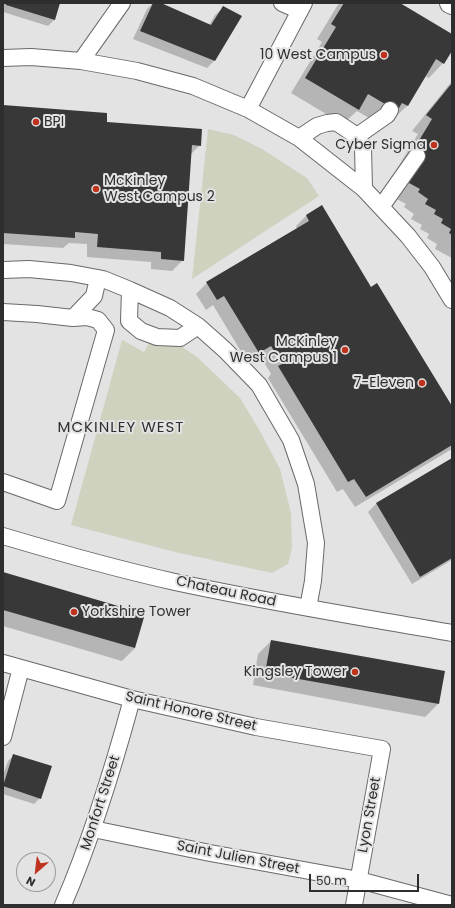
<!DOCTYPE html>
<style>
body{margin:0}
#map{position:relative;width:455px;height:908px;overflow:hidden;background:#e3e3e4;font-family:Poppins,sans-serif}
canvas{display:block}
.frame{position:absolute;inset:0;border:4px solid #2e2e2e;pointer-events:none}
.north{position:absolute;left:16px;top:852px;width:40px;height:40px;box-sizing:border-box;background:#e3e3e4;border:1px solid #9b9b9b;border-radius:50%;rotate:208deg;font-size:11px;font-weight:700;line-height:16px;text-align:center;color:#2e2e2e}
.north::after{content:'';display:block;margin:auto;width:14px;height:18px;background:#be321e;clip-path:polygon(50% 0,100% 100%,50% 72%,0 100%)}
.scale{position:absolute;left:309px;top:874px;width:110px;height:18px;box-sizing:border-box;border:2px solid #2e2e2e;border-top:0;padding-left:5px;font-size:12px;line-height:14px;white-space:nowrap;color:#2e2e2e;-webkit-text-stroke:3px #e3e3e4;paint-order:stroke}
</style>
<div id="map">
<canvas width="455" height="908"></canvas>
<div class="frame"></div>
<div class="north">N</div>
<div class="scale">50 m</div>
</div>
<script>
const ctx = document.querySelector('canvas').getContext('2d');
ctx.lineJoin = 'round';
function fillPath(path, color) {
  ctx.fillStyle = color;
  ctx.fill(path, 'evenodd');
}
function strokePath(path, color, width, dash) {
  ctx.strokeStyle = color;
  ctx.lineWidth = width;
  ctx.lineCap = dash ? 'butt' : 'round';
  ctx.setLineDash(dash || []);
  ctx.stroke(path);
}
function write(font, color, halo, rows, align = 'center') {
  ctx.font = font + ' Poppins,sans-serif';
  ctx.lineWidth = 4;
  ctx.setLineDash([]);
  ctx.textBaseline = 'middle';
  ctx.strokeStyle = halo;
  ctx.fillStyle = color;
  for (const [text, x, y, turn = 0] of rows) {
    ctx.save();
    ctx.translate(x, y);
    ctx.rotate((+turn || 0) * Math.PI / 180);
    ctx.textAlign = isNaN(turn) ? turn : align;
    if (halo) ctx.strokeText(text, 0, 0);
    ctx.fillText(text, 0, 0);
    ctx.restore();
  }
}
fillPath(new Path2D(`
 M208 129 234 135 262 149 307 178 319 196 192 279Z
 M157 330 197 357 240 398 260 431 280 469 291 513 292 548 288 564 272 573 175 552 71 525 122 340 144 352Z`), '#cfd2bf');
fillPath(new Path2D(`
 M3 3H59L54 20 48 26 3 12Z
 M153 3H159L209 25 215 15 223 8 215 60 207 68 133 39 147 9Z
 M339 3H398L452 36V49L443 63 429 78 425 76 407 106 392 120 381 125 357 111 343 124 291 93 322 42 317 39Z
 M452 81V258L435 249 437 244 427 238 429 234 420 229 422 225 411 219 414 214 404 207 406 204 395 198 386 187 418 134 412 131Z
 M3 106 106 123 200 145 190 155 183 260 172 271 151 269V262L87 257V244L69 243 63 248 3 244Z
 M321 207 371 288 452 408V449L355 507 343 489 337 492 268 378 271 374 260 356 248 363 213 305 206 310 196 294 207 283 297 229 296 226 306 216Z
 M452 459V560L412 584 368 512 376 504Z
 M3 573 135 648 122 661 3 626Z
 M271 641 438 704 425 717 253 685 258 654Z
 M14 755 40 798 34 804 3 794V775L8 761Z`), '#0003');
fillPath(new Path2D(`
 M6 3H60L55 20 6 5Z
 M153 3H161L211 25 223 6 242 16 215 61 140 31Z
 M344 3H400L452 34V51L444 64 436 59 408 106 402 103 397 111 368 94 359 110 305 78 336 27 331 24Z
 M452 83V235L449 233 451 229 441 223 443 219 434 214 436 210 425 204 428 199 418 192 420 189 409 183 411 179 400 172 432 119 426 115Z
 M3 105 107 113V122L202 129 201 146 192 145 184 261 161 259V252L97 247 98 234 75 232V238L3 233Z
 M322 205 371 287 377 283 452 406V445L366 497 354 479 348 482 278 366 282 364 271 346 259 353 224 296 217 300 206 282 309 221 306 215Z
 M452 458V558L420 577 376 503Z
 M3 572 145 614 135 648 3 610Z
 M271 640 445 671 439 704 265 673Z
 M13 754 52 766 41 799 3 786Z`), '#383839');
const minor = new Path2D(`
 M282 3 300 11
 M3 58 31 57 81 61 137 71 193 86 248 109 299 138 364 189 408 236 432 267 452 300
 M81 61 122 3
 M248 109 304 3
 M357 136 387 115 390 110
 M299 138 317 126 327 123 336 122 357 136 363 147 364 189
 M381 207 417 156
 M3 270 29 269 71 273 103 279 130 290 170 308 198 326 225 350 259 385 291 440 306 484 316 543 313 581 308 608
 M130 290 129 321 141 331 157 337 180 338 198 326
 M3 312 37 314 73 318 87 317 98 320 106 330 57 501 3 482
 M73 318 94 296 98 278
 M3 536C60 553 117 569 175 582 267 602 360 617 452 633
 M3 663 132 699 256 727 382 749 354 905
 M3 737 21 668
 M93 829 210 853 359 880 452 905
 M63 905C92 838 113 769 132 699`);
const major = new Path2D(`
 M450 3 452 4`);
strokePath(minor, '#69696a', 18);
strokePath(major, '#69696a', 22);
strokePath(minor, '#fff', 16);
strokePath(major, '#fff', 20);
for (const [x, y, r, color] of [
 [384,55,4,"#be321e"],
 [36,122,4,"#be321e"],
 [434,145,4,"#be321e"],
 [96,189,4,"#be321e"],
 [345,350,4,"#be321e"],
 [422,383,4,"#be321e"],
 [74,612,4,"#be321e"],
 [355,672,4,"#be321e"]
]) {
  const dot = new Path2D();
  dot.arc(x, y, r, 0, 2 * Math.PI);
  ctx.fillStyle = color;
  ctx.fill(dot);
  strokePath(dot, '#e3e3e4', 1.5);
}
write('14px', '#2e2e2e', '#e3e3e4', [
 ["10 West Campus",376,55],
 ["BPI",44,122,"left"],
 ["Cyber Sigma",426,145],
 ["McKinley",104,181,"left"],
 ["West Campus 2",104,197,"left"],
 ["McKinley",337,342],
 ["West Campus 1",337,358],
 ["7-Eleven",414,383],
 ["Yorkshire Tower",82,612,"left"],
 ["Kingsley Tower",347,672]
], 'right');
write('14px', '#2e2e2e', '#e3e3e4', [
 ["Chateau Road",226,592,12],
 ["Saint Honore Street",191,712,13],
 ["Monfort Street",101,803,-72],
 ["Lyon Street",370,815,-80],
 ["Saint Julien Street",238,858,11]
]);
ctx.letterSpacing = '1px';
write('15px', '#2e2e2e', '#e3e3e4', [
 ["MCKINLEY WEST",121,428]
]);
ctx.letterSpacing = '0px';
</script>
